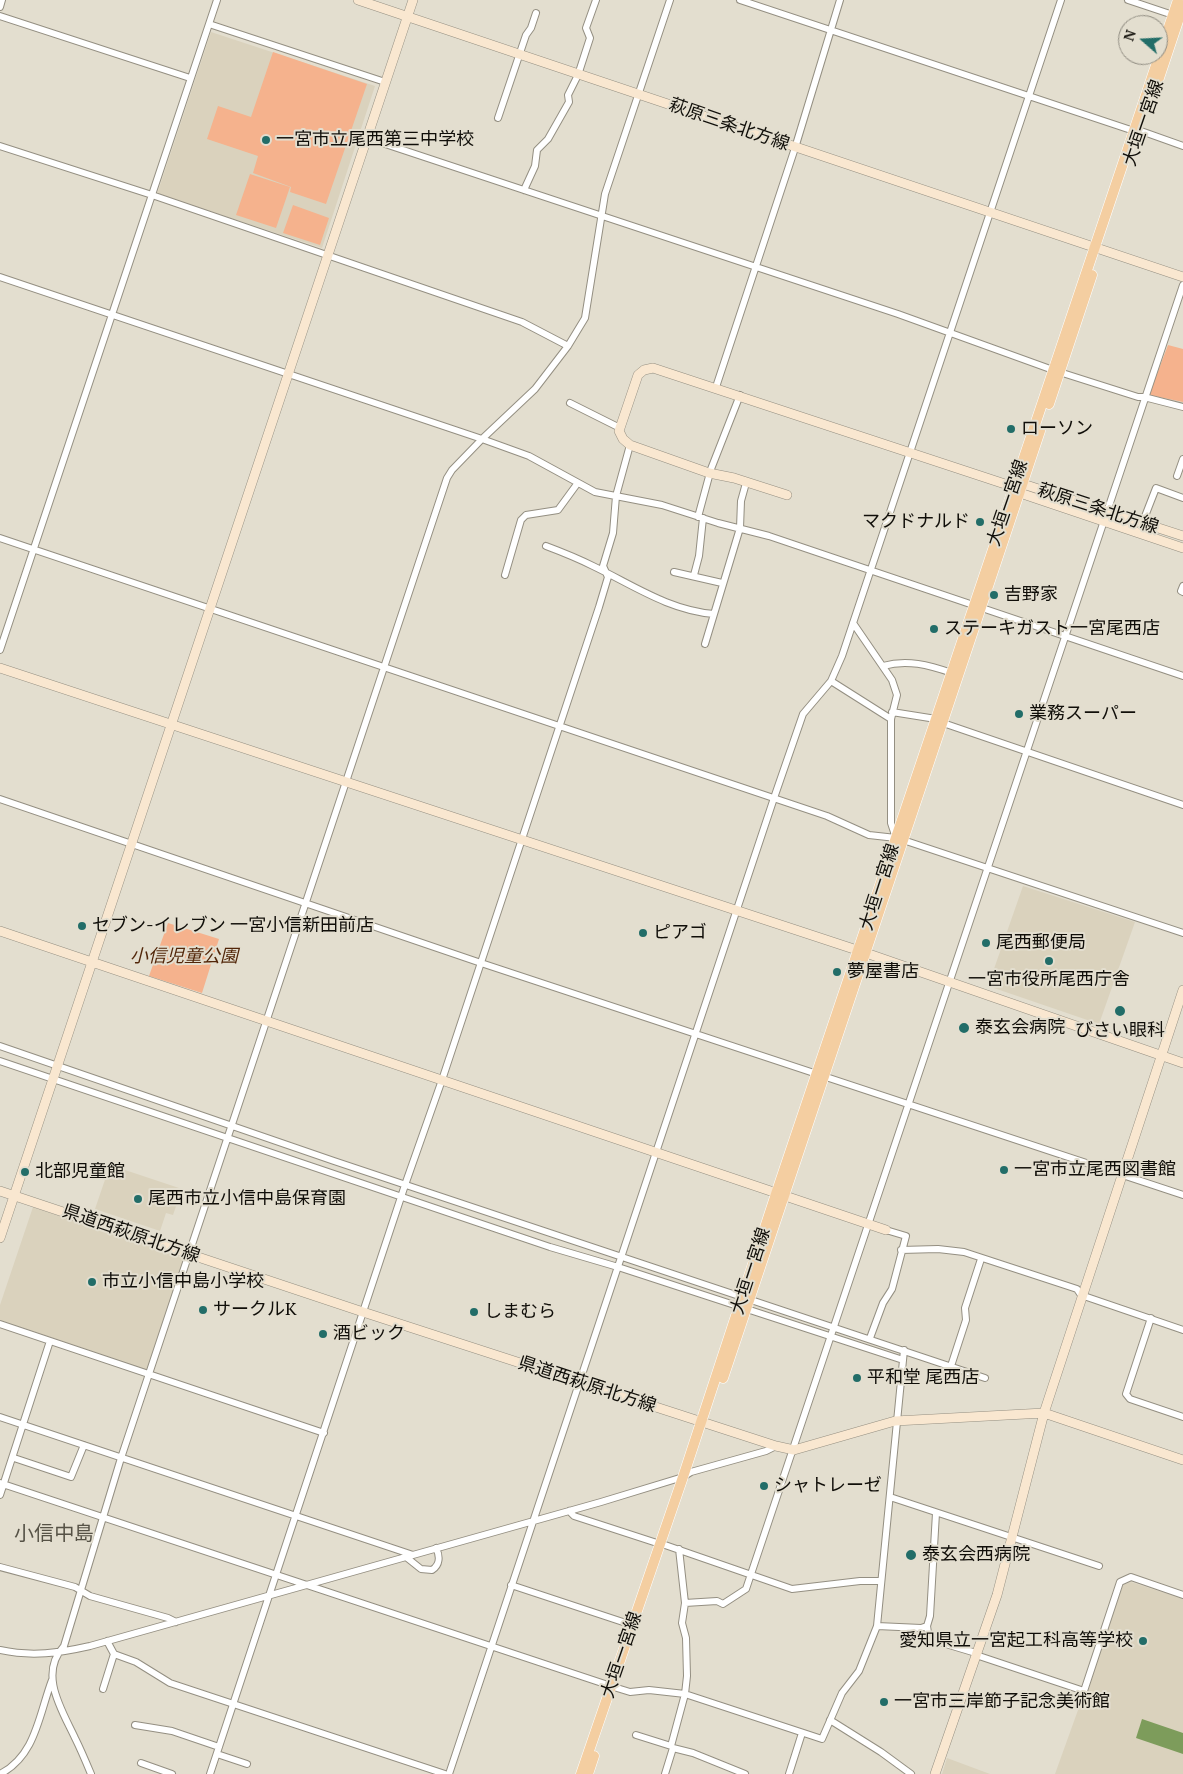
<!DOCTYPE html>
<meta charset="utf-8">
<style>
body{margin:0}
#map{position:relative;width:1183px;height:1774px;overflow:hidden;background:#e3decf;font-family:"PT Serif",serif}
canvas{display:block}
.north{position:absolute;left:1118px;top:15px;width:50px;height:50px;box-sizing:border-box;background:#e3decf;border:1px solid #8f8b80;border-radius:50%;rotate:289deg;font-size:14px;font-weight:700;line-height:20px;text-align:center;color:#100e09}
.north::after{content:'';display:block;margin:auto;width:18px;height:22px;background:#226d68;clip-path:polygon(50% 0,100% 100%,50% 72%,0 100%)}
</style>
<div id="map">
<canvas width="1183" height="1774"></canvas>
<div class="north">N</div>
</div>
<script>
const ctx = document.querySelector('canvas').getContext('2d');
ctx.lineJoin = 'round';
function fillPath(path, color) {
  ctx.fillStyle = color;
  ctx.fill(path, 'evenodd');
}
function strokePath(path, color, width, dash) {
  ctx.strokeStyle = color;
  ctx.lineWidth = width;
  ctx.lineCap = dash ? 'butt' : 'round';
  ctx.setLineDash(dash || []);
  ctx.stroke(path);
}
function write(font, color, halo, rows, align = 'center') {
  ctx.font = font + ' "PT Serif","Noto Sans JP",serif';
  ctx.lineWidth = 4;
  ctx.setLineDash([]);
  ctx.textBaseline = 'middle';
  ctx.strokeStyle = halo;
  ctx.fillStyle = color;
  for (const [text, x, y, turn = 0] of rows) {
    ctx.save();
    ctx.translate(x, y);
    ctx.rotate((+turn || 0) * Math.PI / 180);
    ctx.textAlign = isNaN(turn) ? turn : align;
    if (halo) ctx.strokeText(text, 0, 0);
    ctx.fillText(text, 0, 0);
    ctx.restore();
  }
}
fillPath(new Path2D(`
 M211 32 375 86 322 248 157 194Z
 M1023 886 1135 922 1099 1024 988 986Z
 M110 1165 182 1189 173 1215 166 1213 160 1231 95 1209Z
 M33 1207 184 1258 147 1370 0 1320V1305Z
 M1131 1582 1183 1599V1774H1055L1123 1585Z
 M947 1758 990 1774H942Z`), '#dad2bd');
fillPath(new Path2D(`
 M273 52 367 84 326 204 290 192 291 187 253 173 258 156 207 139 218 106 251 117Z
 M250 174 290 187 276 228 236 215Z
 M293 205 329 218 320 245 283 233Z
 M1168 345 1183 349V402L1149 395Z
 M168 923 219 939 202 993 149 976Z`), '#f5b28d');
fillPath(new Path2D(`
 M1142 1719 1183 1733V1754L1136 1738Z`), '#7d9c5b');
const street = new Path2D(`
 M740 0 1134 131
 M1128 0 1173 15
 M0 7 2 0
 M0 16 190 78
 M209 24 385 82
 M498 118 526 35 531 28 536 13
 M1141 131 1183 146
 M367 138 898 314 1053 370 1138 397H1144L1183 407
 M0 146 152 195 522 322 568 346
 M524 190 535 166 537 150 548 139 569 102 568 95 578 75 590 38 586 28 596 0
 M0 277 482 439 529 456 595 492 662 505 718 523 769 536 1183 676
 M716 387 795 148 840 0
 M570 403 620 428
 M1177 476 1183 459
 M698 517 711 469 740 395
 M1142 524 1156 488 1183 498
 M0 538 827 816 869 835 896 838 891 823V719L897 695 892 680 853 623
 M546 546C562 552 577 558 593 566 633 585 668 610 714 614
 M674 572 722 583
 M505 575 521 520 526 515 558 510 577 484
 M694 575 699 556 703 518
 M1183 586 1181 591 1183 592
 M705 644 740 528 741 501 746 483
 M0 650 217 0
 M883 666C907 659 929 665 952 673
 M831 681 891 719
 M892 712 936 719 943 723 1183 805
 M0 799 481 963 1183 1195
 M900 839 1183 933
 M0 1046 334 1161 985 1378
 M0 1061 550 1247 618 1267 903 1360
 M901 1250 938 1249 964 1252 1077 1289 1081 1295 1183 1330
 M1151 1318 1126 1394 1130 1399 1183 1417
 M0 1324 324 1433
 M870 1338 883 1303 892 1289 906 1236 886 1230
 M951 1366 966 1320 965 1308 981 1259
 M0 1417 413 1555
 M14 1458 71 1477 84 1445
 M0 1483 611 1686
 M0 1495 50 1341
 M890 1497 1099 1566
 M569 1511 574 1516 660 1544
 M665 1545 792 1589 860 1581H881
 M406 1557 421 1569 432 1570C440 1565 440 1556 436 1548
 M0 1567 75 1587 90 1596 168 1618 176 1622
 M511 1585 632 1625
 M685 1603 717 1601 723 1604 746 1589 1183 285
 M877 1626 921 1628 927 1626 930 1616 936 1513
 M927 1626 929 1639 976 1653
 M0 1650C32 1657 59 1653 90 1646L601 1502 683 1477 691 1472 766 1451 776 1446
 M114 1654 136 1662 170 1683 445 1774
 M976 1655 1084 1691 1120 1582 1131 1577 1183 1595
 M617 1688 630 1692 649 1690 685 1694 822 1739 842 1693 859 1671 877 1626 904 1350
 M103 1689 114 1654 107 1641
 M830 1720 881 1752 911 1774
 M135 1725 172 1731 219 1747
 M636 1735 671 1746
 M673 1748 693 1753 745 1774
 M217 1754 247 1764
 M141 1763 172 1774
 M0 1774C36 1756 39 1714 52 1680
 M91 1774C86 1762 81 1750 75 1738 62 1710 38 1674 64 1646L121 1458 447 478 452 470 482 439 535 389 568 346 585 318 605 194 670 0
 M210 1774 405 1185 442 1080 599 607 608 577 603 566 613 533 616 496 630 445
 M449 1774 774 798 803 714 831 681 842 656 1061 0
 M665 1774 673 1748 671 1746 685 1694 687 1676 686 1638 682 1623 685 1603 679 1549
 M789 1774 802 1733`);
const secondary = new Path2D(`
 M358 0 1183 277
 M1016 486 1023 484 1183 536
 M787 495 734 478 709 473 630 445 623 439 619 431 638 375 644 370 653 368 1014 487 1020 493 1183 548
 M0 668 866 953 1183 1063
 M0 931 886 1230
 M0 1191 363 1312 776 1446 794 1450 895 1421 1044 1413 1183 1460
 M0 1238 413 0
 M935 1774 997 1595 1044 1413 1183 990`);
const primary = new Path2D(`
 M1157 84 1183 6
 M1049 404 1092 275
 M723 1378 1040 431
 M581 1774 683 1477 776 1194 1178 0
 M588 1774 594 1756`);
strokePath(street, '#948f82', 8);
strokePath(secondary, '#948f82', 10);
strokePath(primary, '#fff', 11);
strokePath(street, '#fff', 6);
strokePath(secondary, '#f9e7d0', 9);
strokePath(primary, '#f4cea1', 10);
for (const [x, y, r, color] of [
 [266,140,5,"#226d68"],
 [1011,429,5,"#226d68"],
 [980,522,5,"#226d68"],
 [994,595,5,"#226d68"],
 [934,629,5,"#226d68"],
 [1019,714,5,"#226d68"],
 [82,926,5,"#226d68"],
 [643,933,5,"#226d68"],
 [986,943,5,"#226d68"],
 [1049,961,5,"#226d68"],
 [837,972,5,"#226d68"],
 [1120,1011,6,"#226d68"],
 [964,1028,6,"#226d68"],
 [1004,1170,5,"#226d68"],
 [25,1172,5,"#226d68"],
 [138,1199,5,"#226d68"],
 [92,1282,5,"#226d68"],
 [203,1310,5,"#226d68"],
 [474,1312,5,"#226d68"],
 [323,1334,5,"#226d68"],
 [857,1378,5,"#226d68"],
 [764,1486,5,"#226d68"],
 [911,1555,6,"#226d68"],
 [1143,1641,5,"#226d68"],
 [884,1702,5,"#226d68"]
]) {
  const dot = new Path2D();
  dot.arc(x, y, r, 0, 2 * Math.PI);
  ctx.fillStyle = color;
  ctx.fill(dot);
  strokePath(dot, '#e3decf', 2);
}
write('18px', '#100e09', '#e3decf', [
 ["大垣一宮線",1144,123,-71],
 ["萩原三条北方線",729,125,19],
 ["大垣一宮線",1008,503,-71],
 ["萩原三条北方線",1098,509,18],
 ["大垣一宮線",880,887,-72],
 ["県道西萩原北方線",131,1234,19],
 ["大垣一宮線",751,1271,-72],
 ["県道西萩原北方線",587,1385,18],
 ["大垣一宮線",622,1655,-71]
]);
write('18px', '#100e09', '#e3decf', [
 ["一宮市立尾西第三中学校",276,140],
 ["ローソン",1021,429],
 ["マクドナルド",970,522,"right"],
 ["吉野家",1004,595],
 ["ステーキガスト一宮尾西店",944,629],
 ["業務スーパー",1029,714],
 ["セブン-イレブン 一宮小信新田前店",92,926],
 ["ピアゴ",653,933],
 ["尾西郵便局",996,943],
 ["夢屋書店",847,972],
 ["一宮市役所尾西庁舎",1049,980,"center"],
 ["泰玄会病院",975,1028],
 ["びさい眼科",1120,1031,"center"],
 ["一宮市立尾西図書館",1014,1170],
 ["北部児童館",35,1172],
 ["尾西市立小信中島保育園",148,1199],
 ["市立小信中島小学校",102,1282],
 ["サークルK",213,1310],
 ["しまむら",484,1312],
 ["酒ビック",333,1334],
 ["平和堂 尾西店",867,1378],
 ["シャトレーゼ",774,1486],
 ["泰玄会西病院",922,1555],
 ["愛知県立一宮起工科高等学校",1133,1641,"right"],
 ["一宮市三岸節子記念美術館",894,1702]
], 'left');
write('italic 18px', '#522609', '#e3decf', [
 ["小信児童公園",184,957]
]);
write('20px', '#565246', '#e3decf', [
 ["小信中島",54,1534]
]);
</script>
